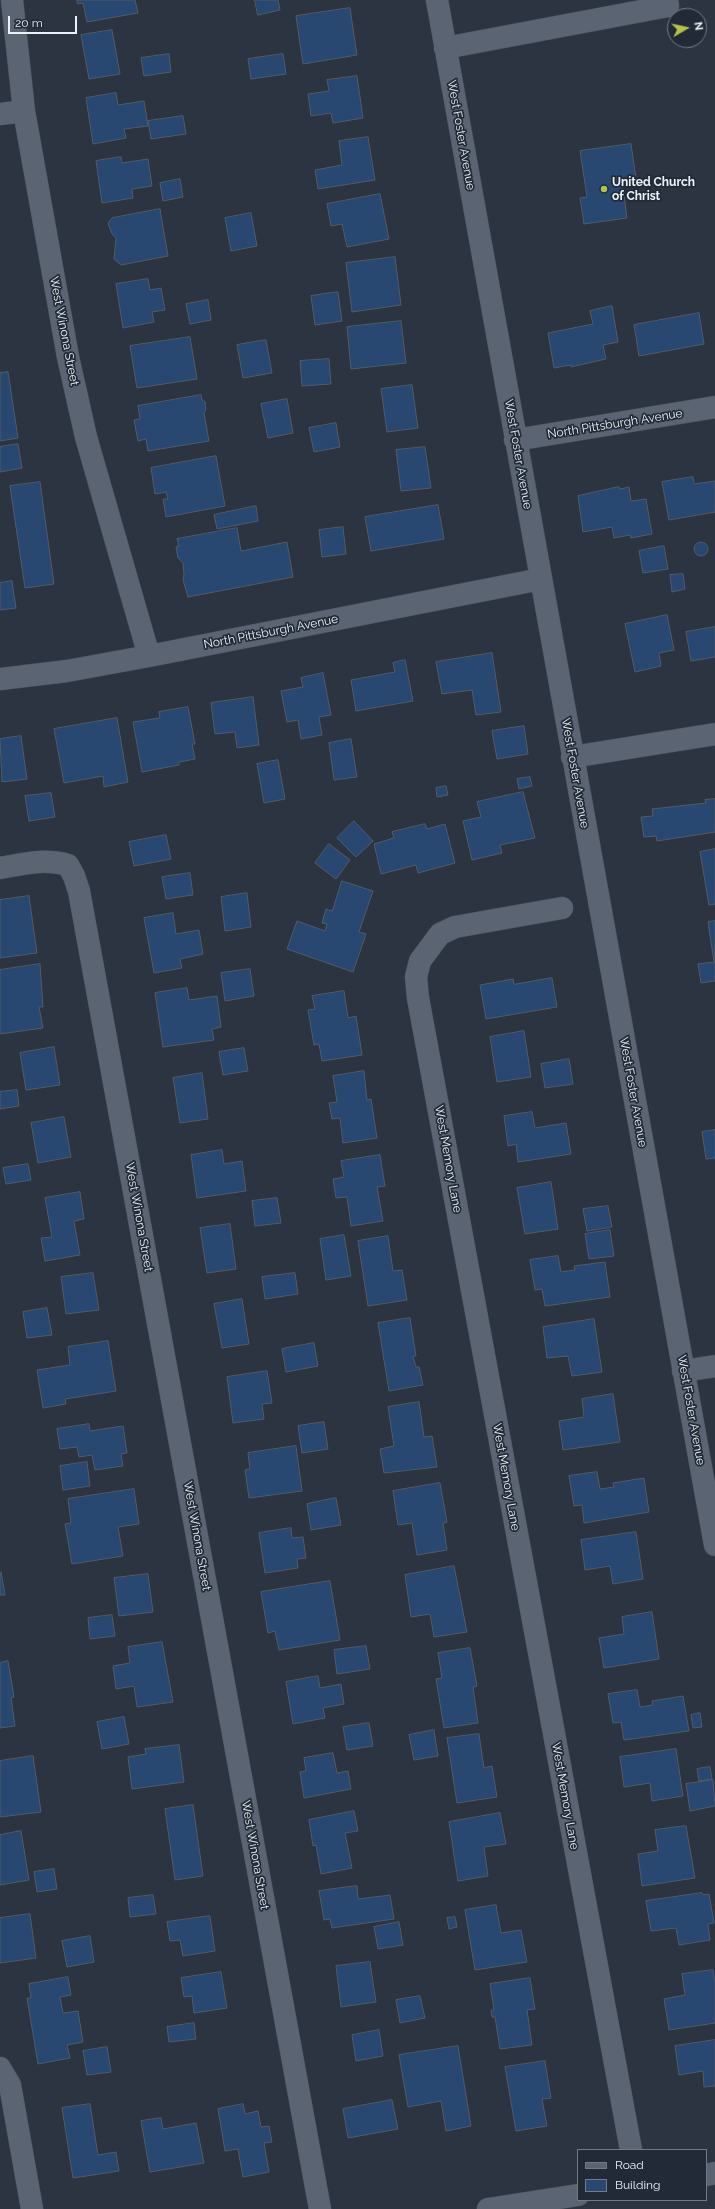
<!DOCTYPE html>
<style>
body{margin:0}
#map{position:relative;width:715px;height:2209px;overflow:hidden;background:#2b3440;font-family:Raleway,sans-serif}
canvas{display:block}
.legend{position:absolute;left:577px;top:2149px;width:130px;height:52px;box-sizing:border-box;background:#212a36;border:1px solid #727a84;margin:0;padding:5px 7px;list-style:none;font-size:12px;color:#ebf1f9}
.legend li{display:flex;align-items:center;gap:8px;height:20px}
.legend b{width:20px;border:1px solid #727a84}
.north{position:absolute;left:667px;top:8px;width:40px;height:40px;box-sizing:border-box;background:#212a36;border:1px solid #727a84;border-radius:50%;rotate:81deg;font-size:11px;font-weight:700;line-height:16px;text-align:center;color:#ebf1f9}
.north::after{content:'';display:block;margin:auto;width:14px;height:18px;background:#b5c249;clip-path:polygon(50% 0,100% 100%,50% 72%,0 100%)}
.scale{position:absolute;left:8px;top:16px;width:69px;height:18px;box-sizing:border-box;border:2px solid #ebf1f9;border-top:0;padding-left:5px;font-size:12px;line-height:14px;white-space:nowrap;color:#ebf1f9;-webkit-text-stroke:3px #212a36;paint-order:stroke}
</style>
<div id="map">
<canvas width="715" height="2209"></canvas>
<ul class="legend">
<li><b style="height:5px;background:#5a6472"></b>Road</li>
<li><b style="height:11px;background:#284771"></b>Building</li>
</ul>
<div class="north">N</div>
<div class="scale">20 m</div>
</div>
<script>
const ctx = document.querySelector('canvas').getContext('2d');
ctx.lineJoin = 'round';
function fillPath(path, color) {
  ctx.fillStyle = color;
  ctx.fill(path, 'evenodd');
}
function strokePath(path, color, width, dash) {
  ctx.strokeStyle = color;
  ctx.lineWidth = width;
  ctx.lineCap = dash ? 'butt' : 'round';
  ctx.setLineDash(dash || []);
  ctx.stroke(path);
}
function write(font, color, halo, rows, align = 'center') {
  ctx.font = font + ' Raleway,sans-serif';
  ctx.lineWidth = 3.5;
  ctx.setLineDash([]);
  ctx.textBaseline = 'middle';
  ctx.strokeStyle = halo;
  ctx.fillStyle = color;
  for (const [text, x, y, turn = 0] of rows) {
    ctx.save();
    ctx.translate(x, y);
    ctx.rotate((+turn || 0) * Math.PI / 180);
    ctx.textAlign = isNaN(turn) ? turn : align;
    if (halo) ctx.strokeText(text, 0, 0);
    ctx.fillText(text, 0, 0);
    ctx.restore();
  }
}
const building = new Path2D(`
 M77 0H135L138 13 87 22 83 3 78 4Z
 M255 0H278L280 10 258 15Z
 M350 8 357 55 303 64 296 16Z
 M112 30 120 74 89 79 81 35Z
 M169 54 171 72 144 76 141 58Z
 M283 54 286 74 251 79 248 59Z
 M357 76 363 118 333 123 331 113 311 116 308 94 329 91 327 80Z
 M116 93 118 105 144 101 148 126 124 129 126 138 93 144 86 98Z
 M183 116 186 134 151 139 148 121Z
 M368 137 375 180 318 189 315 170 342 165 339 141Z
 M631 144 636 178 622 180 627 218 584 224 580 198 587 197 580 151Z
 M121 157 122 163 148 159 152 186 132 189 133 198 102 203 96 161Z
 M180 179 183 197 163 201 160 183Z
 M380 194 389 239 347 247 342 224 331 226 327 204Z
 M160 209 168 256 121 265 114 259 116 238 112 234 108 223 112 218Z
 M251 213 257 246 231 251 225 218Z
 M395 257 401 305 352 312 346 263Z
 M148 279 150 290 161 288 165 310 152 312 154 322 123 328 116 284Z
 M338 292 342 321 315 325 311 296Z
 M208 300 211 320 190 324 186 304Z
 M612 306 618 342 603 345 606 359 571 367V365L554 368 548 333 593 324 590 311Z
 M699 313 704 344 639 356 634 325Z
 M401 321 406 363 351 369 347 327Z
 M190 337 197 379 137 388 130 346Z
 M266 340 272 373 243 378 237 345Z
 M329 359 331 384 302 386 300 361Z
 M8 372 18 438 0 441V373Z
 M412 385 418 428 387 432 381 389Z
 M201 395 202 400 205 402 206 409 204 413 209 441 148 451 146 439 138 441 134 420 140 419 138 406Z
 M287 399 293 433 268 438 261 404Z
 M336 423 340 447 314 452 309 428Z
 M18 444 22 468 0 472V447Z
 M425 447 431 488 401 491 396 450Z
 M216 456 225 506 166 517 163 499H168L166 492 155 494 151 468Z
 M693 477 694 484 715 481V512L669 520 662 482Z
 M40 482 54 584 25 588 10 486Z
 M619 487 620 489 629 487 631 501 646 499 652 534 631 538 630 535 614 538 612 527 583 532 578 496Z
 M438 505 444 539 371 551 365 517Z
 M256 506 258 521 217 529 214 515Z
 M343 527 346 554 322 557 319 530Z
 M237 528 241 551 287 542 293 577 188 597 183 580 184 574 183 563 178 558 176 547 179 546 177 539Z
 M694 549a7 7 0 1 1 14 0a7 7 0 1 1-14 0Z
 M664 546 668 569 643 573 639 551Z
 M683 574 685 589 672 592 670 575Z
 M12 581 16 608 0 610V583Z
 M667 615 674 650 659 653 661 666 635 672 625 624Z
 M715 627V657L691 661 686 632Z
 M492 653 501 712 476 715 472 690 442 694 436 662Z
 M405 660 413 701 356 711 351 680 395 672 393 663Z
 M323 673 331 715 319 717 322 735 301 739 298 720 287 722 281 691 303 687 301 678Z
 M253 697 259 745 237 748 235 732 215 734 211 703Z
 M188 707 195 744H192L195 759 179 762V765L142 772 133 722 160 718 159 712Z
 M117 718 128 782 104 787 103 776 64 783 54 729Z
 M524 726 528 754 497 759 492 731Z
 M21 736 27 779 2 782 0 739Z
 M351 739 357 777 334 780 329 743Z
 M278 760 285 799 264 803 257 764Z
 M530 777 532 786 519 789 517 779Z
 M446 786 448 795 437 797 436 788Z
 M523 792 535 838 500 845 502 853 472 860 463 821 481 817 477 802Z
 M51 793 55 817 29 821 25 796Z
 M715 799V832L657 841 656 836 644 837 641 817 653 816 652 809 706 803 705 800Z
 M354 821 373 841 356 857 337 838Z
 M425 824 427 829 445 824 455 863 418 873 416 865 381 874 374 844 394 838 392 832Z
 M166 835 171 859 134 866 129 842Z
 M329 844 350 860 336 879 315 863Z
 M715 849V904L709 905 700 852Z
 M190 873 193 895 166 899 162 877Z
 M342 881 373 891 359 932 366 934 353 972 287 949 297 921 325 931 327 924 322 923 326 909 332 911Z
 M247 893 251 927 225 931 221 897Z
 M29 896 37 953 0 958V900Z
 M173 913 176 934 199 930 203 954 180 959 182 968 154 973 144 918Z
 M715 921V981L701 983 698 964 714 962 708 922Z
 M40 964 43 1007H39L43 1028 0 1034V970Z
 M250 969 254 996 225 1001 221 973Z
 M552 978 557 1007 486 1019 480 985 513 979 514 984Z
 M187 988 189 1000 217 996 221 1027 212 1029 214 1040 163 1047 155 993Z
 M344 991 348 1018 356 1016 362 1055 322 1061 319 1044 314 1045 308 1010 315 1009 312 996Z
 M524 1031 531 1077 497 1082 490 1037Z
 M54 1047 60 1085 26 1090 20 1053Z
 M244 1048 248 1071 223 1075 219 1052Z
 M569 1059 573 1084 545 1088 541 1064Z
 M364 1071 367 1100 371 1099 377 1138 343 1143 340 1118 332 1119 329 1103 337 1102 333 1076Z
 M202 1073 208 1119 180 1123 173 1078Z
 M17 1090 19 1106 0 1109V1092Z
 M532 1112 535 1128 566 1123 571 1154 518 1162 516 1144 508 1146 504 1116Z
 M64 1117 71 1157 38 1163 31 1123Z
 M715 1130V1158L706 1159 702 1132Z
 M222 1150 224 1164 242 1161 246 1191 197 1198 191 1155Z
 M380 1155 385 1186 377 1187 383 1221 351 1226 347 1197 336 1198 333 1179 344 1177 341 1161Z
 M28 1164 31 1180 6 1184 3 1168Z
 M551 1182 558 1229 525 1234 517 1188Z
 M80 1192 84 1219 74 1221 80 1255 45 1261 41 1238 52 1237 45 1198Z
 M277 1198 281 1223 255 1226 252 1201Z
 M608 1206 612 1227 587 1231 583 1209Z
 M230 1224 236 1269 207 1273 200 1228Z
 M610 1230 614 1256 589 1259 585 1234Z
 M344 1235 351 1276 326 1280 320 1239Z
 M388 1236 393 1271 402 1270 407 1300 368 1306 358 1241Z
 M558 1256 561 1272 575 1270 574 1266 605 1262 610 1297 545 1306 542 1289 535 1290 530 1260Z
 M93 1273 99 1310 66 1314 61 1277Z
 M295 1273 298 1294 265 1299 262 1277Z
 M242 1299 249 1344 222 1348 214 1304Z
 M47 1308 52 1335 27 1338 23 1312Z
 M410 1318 416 1356H413L416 1367H419L423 1385 389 1391 378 1323Z
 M594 1319 602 1372 572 1376 568 1356 547 1358 543 1327Z
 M108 1341 116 1391 65 1399 66 1404 43 1408 37 1370 70 1365 68 1347Z
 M314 1343 318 1366 286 1372 282 1349Z
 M267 1371 272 1403 262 1404 264 1419 233 1423 227 1377Z
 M613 1394 620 1442 563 1450 559 1421 584 1417 582 1399Z
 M419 1402 424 1437 432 1436 437 1467 384 1473 380 1449 394 1446 388 1407Z
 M324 1422 328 1449 302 1453 298 1426Z
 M89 1424 90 1431 123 1426 127 1453 121 1454 123 1466 95 1470 92 1455 79 1457 77 1447 60 1449 57 1429Z
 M296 1446 302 1491 249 1498 245 1470 250 1469 248 1453Z
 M87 1462 90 1486 63 1490 60 1466Z
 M597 1472 600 1489 614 1487 613 1483 644 1478 649 1512 584 1523 582 1505 574 1506 569 1476Z
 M440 1483 447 1522 443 1523 447 1550 417 1555 412 1523 398 1525 393 1491Z
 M134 1489 139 1524 118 1527 123 1556 72 1564 65 1524 71 1523 68 1499Z
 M336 1498 341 1525 311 1530 307 1504Z
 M291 1528 292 1538 303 1537 306 1558 297 1559 298 1568 265 1573 259 1533Z
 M636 1532 643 1579 613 1584 610 1566 585 1570 581 1540Z
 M454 1566 467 1632 434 1637 430 1614 411 1617 405 1575Z
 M1 1572 5 1595H0V1573Z
 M148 1574 153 1612 119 1616 114 1578Z
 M330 1581 340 1640 279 1650 275 1631 268 1633 261 1592Z
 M652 1612 659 1659 604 1668 599 1638 624 1634 622 1617Z
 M112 1615 115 1636 90 1639 88 1618Z
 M162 1642 173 1702 137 1707 134 1686 116 1689 113 1666 130 1663 128 1647Z
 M366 1646 370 1669 337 1674 334 1650Z
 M470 1648 477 1686 473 1687 478 1723 444 1728 436 1679 442 1678 438 1653Z
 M8 1661 14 1697 11 1698 15 1726 0 1728V1663Z
 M318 1676 320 1688 341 1684 344 1704 323 1708 325 1718 293 1724 286 1682Z
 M637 1690 640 1707 653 1705 652 1701 683 1696 689 1731 624 1740 621 1722 613 1723 608 1694Z
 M700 1713 702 1727 693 1728 691 1715Z
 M124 1717 129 1744 102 1749 97 1722Z
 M369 1723 373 1746 347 1750 343 1727Z
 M434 1730 438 1756 414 1760 409 1735Z
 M479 1734 484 1768 492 1766 497 1797 457 1803 447 1738Z
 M179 1745 184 1782 132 1789 128 1757 146 1754 145 1749Z
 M676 1749 683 1796 652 1801 650 1783 624 1787 620 1757Z
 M333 1753 337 1773 348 1771 351 1789 304 1798 300 1772 306 1771 304 1758Z
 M33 1756 41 1812 0 1817V1761Z
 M710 1767 712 1779 699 1781 697 1769Z
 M713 1780 715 1806 690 1811 686 1784Z
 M193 1805 203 1876 175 1880 165 1809Z
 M354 1811 358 1831 345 1833 352 1868 321 1874 316 1845 313 1846 309 1820Z
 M500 1813 506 1844 484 1847 488 1876 458 1881 449 1822Z
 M686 1826 695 1878 642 1886 638 1854 658 1851 655 1830Z
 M21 1831 29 1880 0 1885V1835Z
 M54 1869 57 1889 37 1892 34 1872Z
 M357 1886 358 1899 390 1895 394 1919 332 1928 330 1919 324 1920 319 1891Z
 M702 1893 703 1895 709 1894 714 1923 708 1924 710 1940 679 1945 676 1928 651 1931 646 1901Z
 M153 1895 156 1914 130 1917 128 1898Z
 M496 1905 501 1933 521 1930 527 1962 475 1970 465 1910Z
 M30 1914 36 1958 0 1963V1918Z
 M210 1916 215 1951 183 1956 180 1940 170 1941 167 1922Z
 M455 1917 457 1927 449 1929 447 1918Z
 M399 1922 403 1945 378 1949 374 1927Z
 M90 1936 94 1962 67 1967 62 1941Z
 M370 1962 376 2002 341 2007 336 1966Z
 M713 1970 715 1983V2023L669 2030 664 1999 685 1995 682 1974Z
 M221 1972 227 2008 194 2013 192 1996 184 1997 181 1978Z
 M68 1977 71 1995 60 1997 63 2013 78 2011 83 2042 67 2045 70 2058 38 2064 27 1998H31L29 1984Z
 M530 1978 535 2009 527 2010 532 2045 500 2049 495 2017H492L491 2011 494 2009 490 1984Z
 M420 1996 425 2018 400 2023 396 2000Z
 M194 2023 196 2039 169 2042 167 2027Z
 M379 2030 383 2056 356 2061 352 2035Z
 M715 2040V2086L704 2087 703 2071 679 2075 675 2046Z
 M458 2046 471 2126 446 2131 441 2101 408 2107 399 2055Z
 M107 2047 111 2072 87 2075 83 2051Z
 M545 2061 551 2098 542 2099 547 2126 516 2131 505 2067Z
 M392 2100 398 2129 348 2138 343 2109Z
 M90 2104 98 2155 116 2152 119 2171 73 2178 62 2108Z
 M243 2104 245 2114 258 2111 261 2127 269 2126 272 2142 264 2143 269 2172 243 2177 238 2149 225 2151 218 2109Z
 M161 2118 163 2129 196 2123 204 2163 150 2172 141 2121Z`);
fillPath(building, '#284771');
strokePath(building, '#515b69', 1);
const minor = new Path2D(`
 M12 0 24 111 68 357 86 437 149 656
 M437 0 715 1545
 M445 48 668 6 667 0
 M0 114 24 111
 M515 440 715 407
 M0 679 67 671 149 656 541 579
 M572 757 715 734
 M0 868C23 864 45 858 68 865L74 876 79 891 320 2209
 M562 908 455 927 440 934 420 961 416 977 418 998 631 2150
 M683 1371 715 1366
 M0 2068 10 2085 32 2209
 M706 2175 715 2173
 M488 2209 578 2195`);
strokePath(minor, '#474f59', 23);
strokePath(minor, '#5a6472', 22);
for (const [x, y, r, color] of [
 [604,189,4,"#b5c249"]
]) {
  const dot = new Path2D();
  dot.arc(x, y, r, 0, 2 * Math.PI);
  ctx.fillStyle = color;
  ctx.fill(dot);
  strokePath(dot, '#212a36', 1.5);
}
write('12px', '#ebf1f9', '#212a36', [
 ["West Foster Avenue",461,135,80],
 ["West Winona Street",64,331,79],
 ["North Pittsburgh Avenue",615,424,-9],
 ["West Foster Avenue",518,454,80],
 ["North Pittsburgh Avenue",271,632,-11],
 ["West Foster Avenue",575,773,80],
 ["West Foster Avenue",633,1092,80],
 ["West Memory Lane",448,1159,80],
 ["West Winona Street",139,1217,80],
 ["West Foster Avenue",691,1410,80],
 ["West Memory Lane",506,1477,80],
 ["West Winona Street",197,1536,80],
 ["West Memory Lane",565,1796,80],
 ["West Winona Street",255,1855,80]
]);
write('bold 12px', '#ebf1f9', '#212a36', [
 ["United Church",612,182],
 ["of Christ",612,196]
], 'left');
</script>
